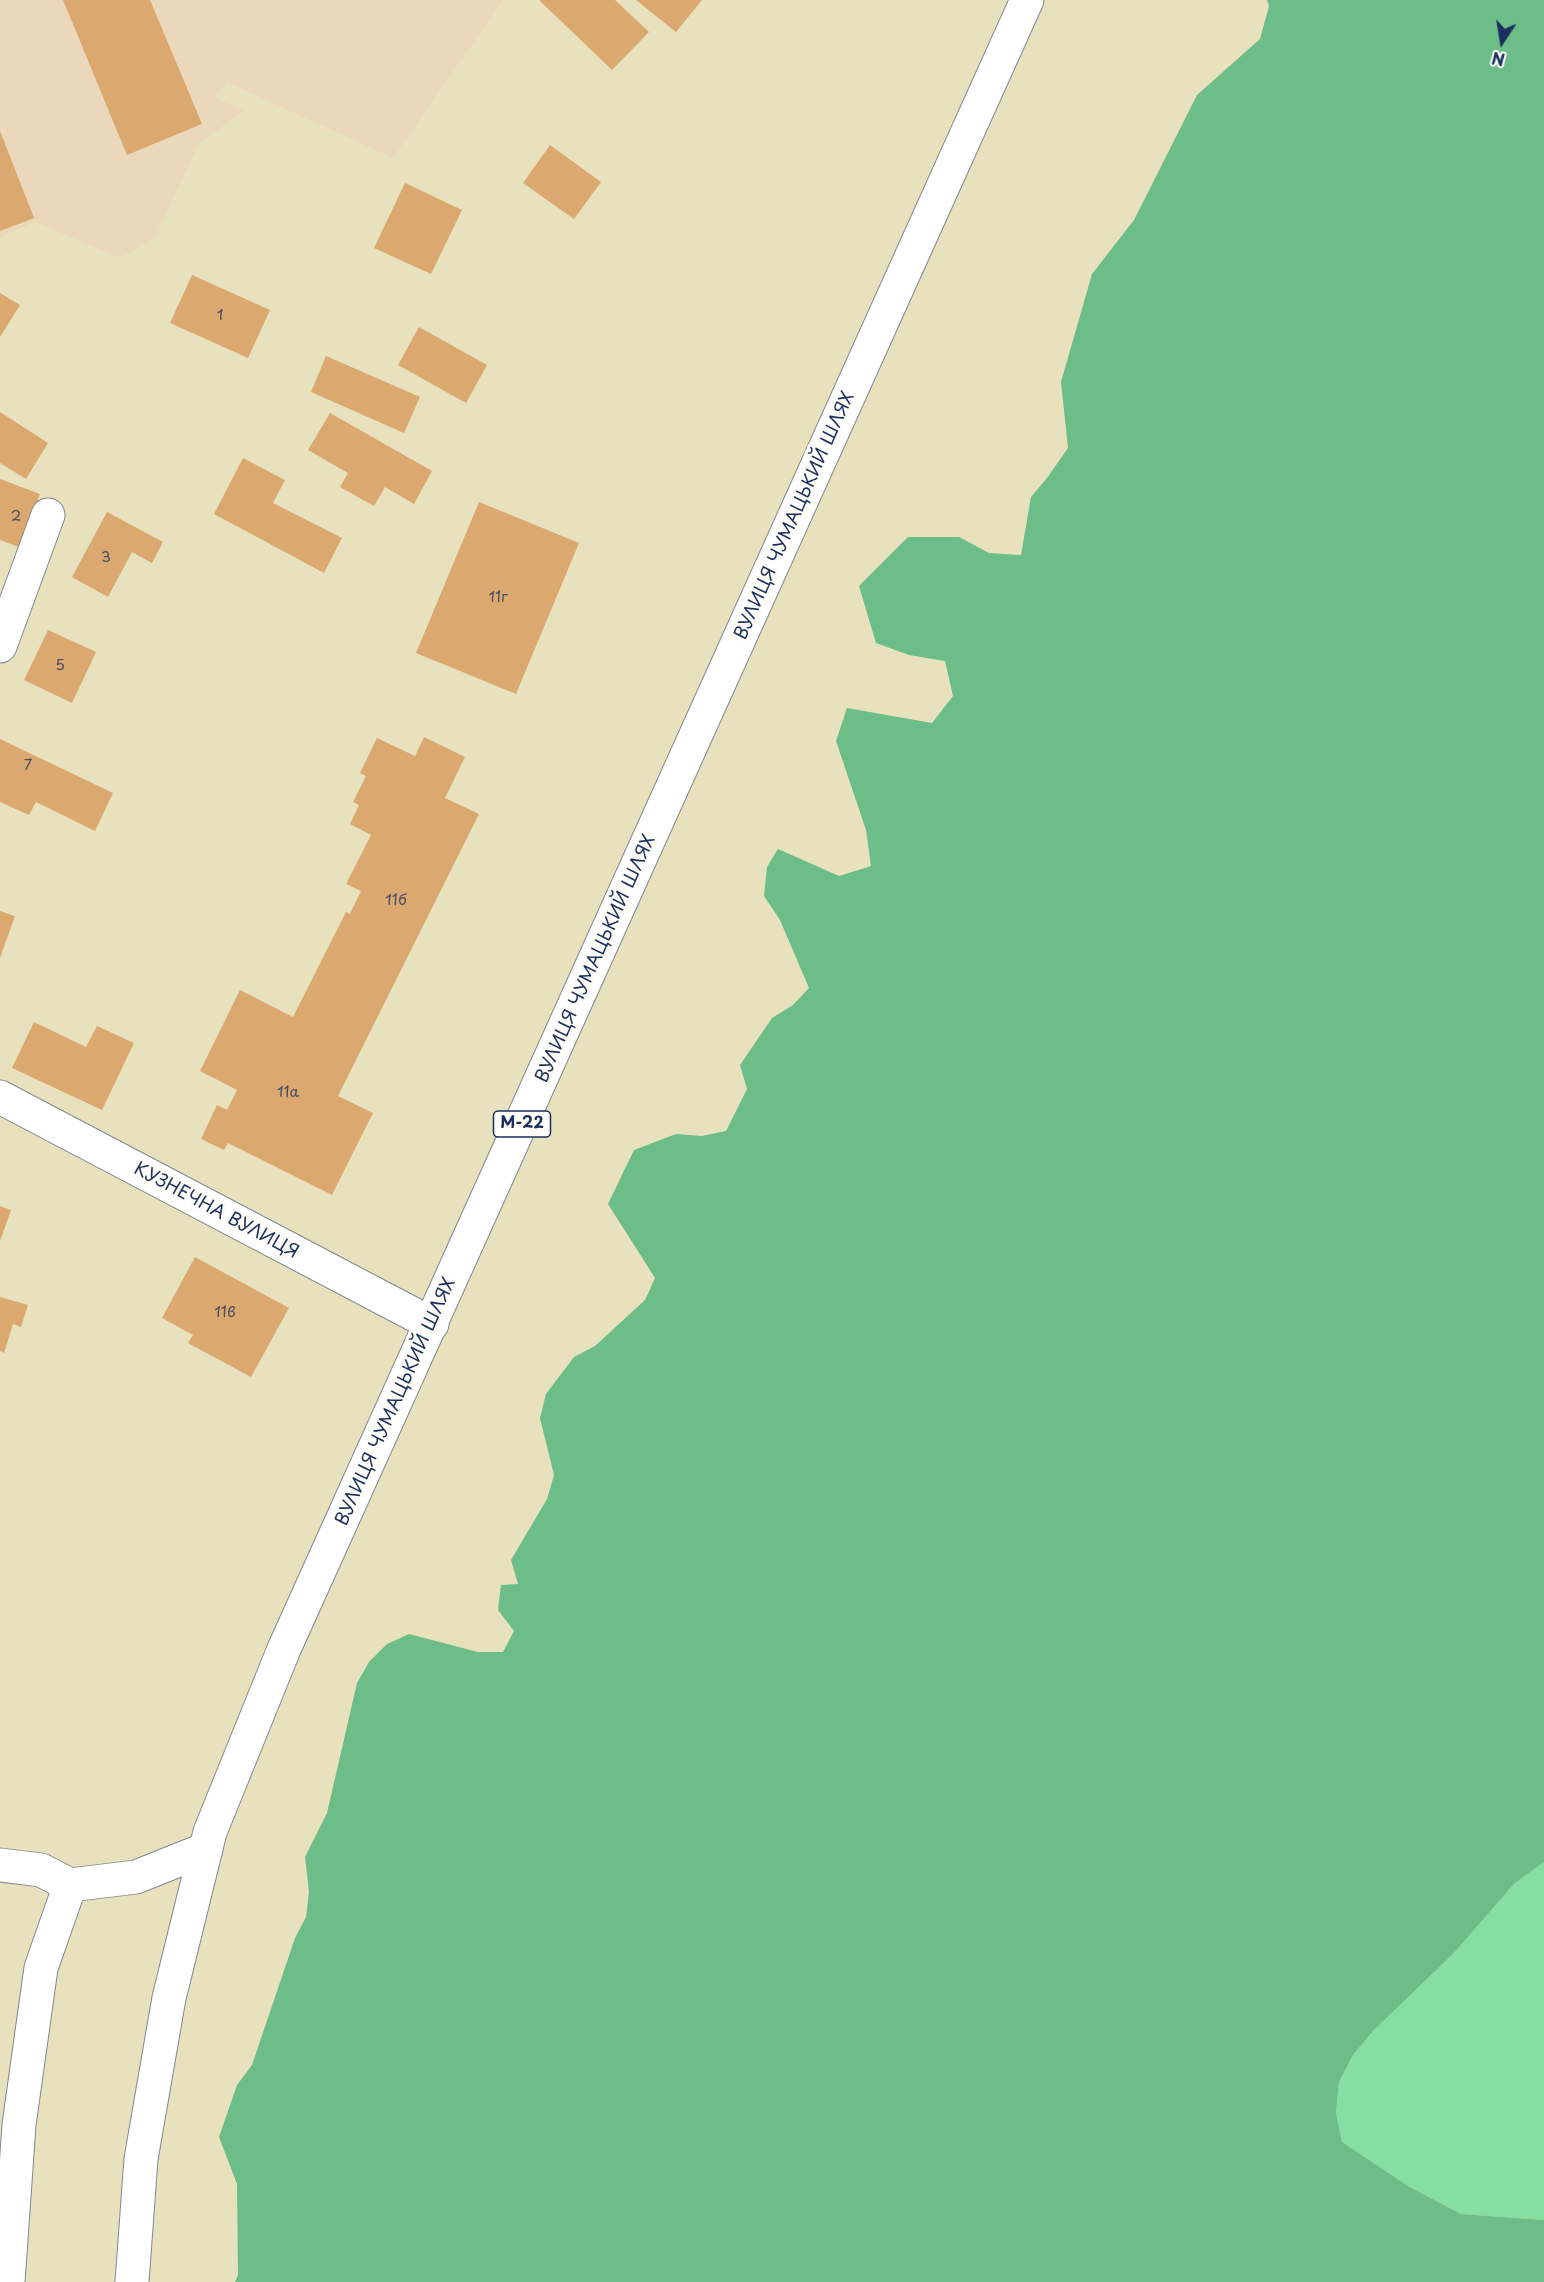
<!DOCTYPE html>
<meta charset="utf-8">
<style>
body{margin:0}
#map{position:relative;width:1544px;height:2282px;overflow:hidden;background:#e8e1bd;font-family:"Playpen Sans",sans-serif}
canvas{display:block}
.north{position:absolute;left:1472px;top:12px;width:60px;height:60px;-webkit-text-stroke:4px #fdfcf7;paint-order:stroke;rotate:192deg;font-size:16px;font-weight:700;line-height:24px;text-align:center;color:#1b2f5e}
.north::after{content:'';display:block;margin:auto;width:21px;height:27px;background:#1b2f5e;clip-path:polygon(50% 0,100% 100%,50% 72%,0 100%)}
</style>
<div id="map">
<canvas width="1544" height="2282"></canvas>
<div class="north">N</div>
</div>
<script>
const ctx = document.querySelector('canvas').getContext('2d');
ctx.lineJoin = 'round';
function fillPath(path, color) {
  ctx.fillStyle = color;
  ctx.fill(path, 'evenodd');
}
function strokePath(path, color, width, dash) {
  ctx.strokeStyle = color;
  ctx.lineWidth = width;
  ctx.lineCap = dash ? 'butt' : 'round';
  ctx.setLineDash(dash || []);
  ctx.stroke(path);
}
function write(font, color, halo, rows, align = 'center') {
  ctx.font = font + ' "Playpen Sans",sans-serif';
  ctx.lineWidth = 6;
  ctx.setLineDash([]);
  ctx.textBaseline = 'middle';
  ctx.strokeStyle = halo;
  ctx.fillStyle = color;
  for (const [text, x, y, turn = 0] of rows) {
    ctx.save();
    ctx.translate(x, y);
    ctx.rotate((+turn || 0) * Math.PI / 180);
    ctx.textAlign = isNaN(turn) ? turn : align;
    if (halo) ctx.strokeText(text, 0, 0);
    ctx.fillText(text, 0, 0);
    ctx.restore();
  }
}
fillPath(new Path2D(`
 M0 0H503L393 158 227 82 214 97 244 111 199 143 155 238 120 258 35 222 0 237Z`), '#ebd8ba');
fillPath(new Path2D(`
 M1544 1862V2220L1461 2214 1408 2186 1342 2142 1336 2112 1339 2082 1353 2055 1374 2030 1453 1954 1515 1883Z`), '#86dea2');
fillPath(new Path2D(`
 M1267 0H1544V1862L1515 1883 1453 1954 1374 2030 1353 2055 1339 2082 1336 2112 1342 2142 1408 2186 1461 2214 1544 2220V2282H235L238 2275 237 2184 219 2137 237 2085 252 2065 295 1938 306 1917 309 1892 305 1857 327 1813 357 1683 369 1662 387 1644 409 1634 478 1652H503L514 1631 498 1610 501 1585 518 1584 511 1560 547 1499 554 1475 540 1418 546 1394 574 1357 595 1346 645 1300 655 1278 608 1204 634 1150 676 1134 702 1136 726 1131 747 1089 740 1065 772 1018 793 1005 809 988 780 920 764 896 767 867 778 849 839 876 871 866 866 830 836 741 847 708 932 723 953 696 945 661 909 655 876 643 859 586 908 537H959L989 553 1021 555 1031 497 1047 478 1068 448 1061 382 1092 274 1134 220 1197 95 1260 39 1269 6Z`), '#6cbd88');
fillPath(new Path2D(`
 M63 0H150L202 124 127 155Z
 M539 0H615L649 32 612 70Z
 M636 0H702L676 32Z
 M0 131 34 218 0 231Z
 M550 145 601 182 574 219 523 183Z
 M405 183 462 210 431 274 374 248Z
 M192 275 270 310 248 358 170 323Z
 M0 293 20 305 0 337Z
 M419 327 487 365 466 403 398 365Z
 M326 356 420 397 404 433 311 392Z
 M0 412 48 443 26 479 0 463Z
 M330 413 432 471 414 504 385 487 374 506 340 487 348 473 308 450Z
 M243 458 285 480 273 503 342 538 324 573 214 514Z
 M0 479 40 494 21 548 0 540Z
 M479 502 579 543 516 694 416 653Z
 M107 512 163 542 152 563 132 552 108 597 72 577Z
 M48 630 96 652 72 703 24 680Z
 M424 737 465 757 445 798 479 814 338 1096 373 1113 332 1195 228 1143 224 1150 201 1139 217 1105 227 1110 237 1090 200 1071 240 990 293 1017 346 912 350 914 361 891 346 884 371 835 350 824 359 805 353 802 366 776 360 773 377 738 415 756Z
 M0 739 113 793 95 831 36 802 29 815 0 802Z
 M0 911 15 916 0 958Z
 M34 1022 86 1047 97 1026 134 1043 102 1110 12 1068Z
 M0 1206 11 1210 0 1241Z
 M195 1257 289 1308 251 1377 188 1343 193 1335 162 1318Z
 M0 1297 28 1305 21 1327 13 1324 4 1353 0 1351Z`), '#dba86f');
const street = new Path2D(`
 M0 646 48 515
 M0 1097 432 1324
 M0 1865 41 1870 70 1885
 M70 1885 136 1877 206 1849
 M8 2282 19 2125 41 1968 70 1885`);
const highway = new Path2D(`
 M132 2282 141 2159 169 1998 210 1832 284 1649 1027 0`);
strokePath(street, '#82888e', 35);
strokePath(highway, '#82888e', 35);
strokePath(street, '#fff', 33);
strokePath(highway, '#fff', 33);
write('15px', '#4b4d62', null, [
 ["1",220,316],
 ["2",16,517],
 ["3",106,558],
 ["11г",498,598],
 ["5",60,666],
 ["7",28,766],
 ["11б",396,901],
 ["11а",288,1093],
 ["11в",225,1313]
]);
for (const [x, y, w] of [
 [522,1124,57]
]) {
  const box = new Path2D();
  box.roundRect(x - w / 2, y - 13, w, 26, 4.5);
  ctx.fillStyle = '#fdfcf7';
  ctx.fill(box);
  strokePath(box, '#1b2f5e', 1.5);
}
write('bold 16px', '#1b2f5e', null, [
 ["М-22",522,1124]
]);
write('18px', '#1b2f5e', '#fdfcf7', [
 ["ВУЛИЦЯ ЧУМАЦЬКИЙ ШЛЯХ",795,516,-66],
 ["ВУЛИЦЯ ЧУМАЦЬКИЙ ШЛЯХ",596,959,-66],
 ["КУЗНЕЧНА ВУЛИЦЯ",216,1211,28],
 ["ВУЛИЦЯ ЧУМАЦЬКИЙ ШЛЯХ",396,1402,-66]
]);
</script>
